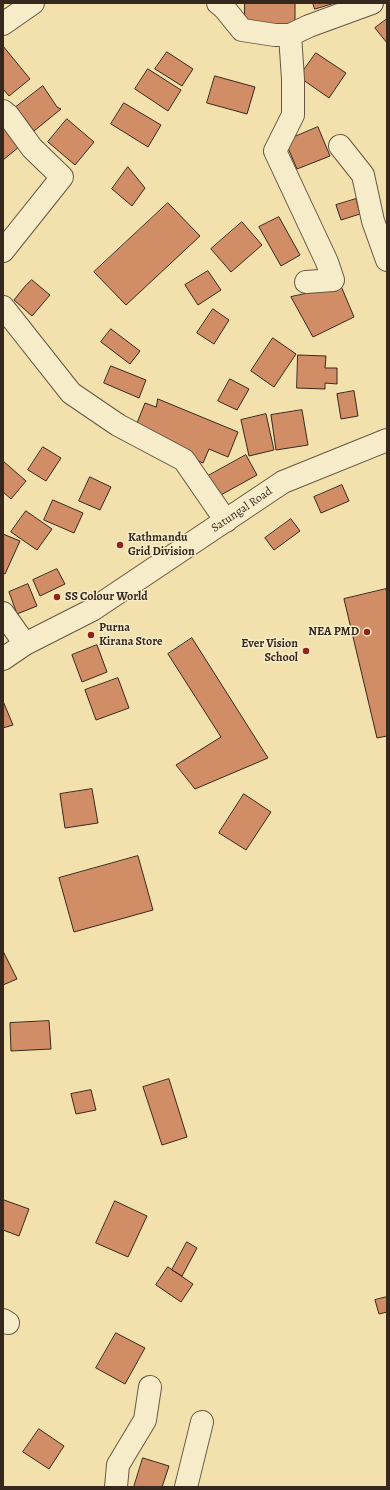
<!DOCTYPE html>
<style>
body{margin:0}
#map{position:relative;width:390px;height:1490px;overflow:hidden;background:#f2e1ad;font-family:Alegreya,serif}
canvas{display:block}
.frame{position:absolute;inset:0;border:4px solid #37281d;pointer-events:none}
</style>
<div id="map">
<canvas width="390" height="1490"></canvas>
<div class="frame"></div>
</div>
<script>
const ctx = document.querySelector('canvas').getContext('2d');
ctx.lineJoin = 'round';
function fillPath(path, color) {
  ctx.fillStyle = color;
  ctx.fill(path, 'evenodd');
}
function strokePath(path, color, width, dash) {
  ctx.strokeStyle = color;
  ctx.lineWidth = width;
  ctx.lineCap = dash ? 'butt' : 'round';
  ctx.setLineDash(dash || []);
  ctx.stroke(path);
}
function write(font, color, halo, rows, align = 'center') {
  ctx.font = font + ' Alegreya,serif';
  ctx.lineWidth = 3;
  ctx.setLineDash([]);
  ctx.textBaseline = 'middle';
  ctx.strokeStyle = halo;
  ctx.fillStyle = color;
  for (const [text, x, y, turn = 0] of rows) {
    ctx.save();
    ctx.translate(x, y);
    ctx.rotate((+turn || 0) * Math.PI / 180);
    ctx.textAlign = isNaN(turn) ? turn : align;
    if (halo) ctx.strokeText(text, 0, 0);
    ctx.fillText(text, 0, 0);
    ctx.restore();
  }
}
const building = new Path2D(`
 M245 3H295V26H245Z
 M313 3H335L315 9Z
 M387 19V43L375 28Z
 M3 46 30 79 9 96 3 89Z
 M167 52 193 69 182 86 155 69Z
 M316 53 346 73 329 98 299 77Z
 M148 69 181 90 168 111 135 89Z
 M215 76 255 87 247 114 207 103Z
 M43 86 57 107 61 109 34 131 16 107Z
 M124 103 161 125 148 147 111 124Z
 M67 119 94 142 75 165 48 142Z
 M3 127 19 147 3 160Z
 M318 127 330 156 297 169 285 141Z
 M128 167 145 188 132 206 112 189Z
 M356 199 360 214 341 220 336 205Z
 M168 203 200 236 126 305 94 272Z
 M279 217 300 255 281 266 259 227Z
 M242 222 262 245 231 272 211 249Z
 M208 271 221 290 198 305 185 285Z
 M32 280 50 295 32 316 14 300 26 285Z
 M341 286 354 317 313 337 291 297Z
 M213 309 229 320 214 344 197 333Z
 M111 329 140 351 130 364 101 342Z
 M273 338 296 354 274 387 251 371Z
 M298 355 326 356 325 368H337V384L325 383V389L297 388Z
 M111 366 146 380 139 398 104 383Z
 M230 379 249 389 237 410 218 401Z
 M354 391 358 416 341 419 337 394Z
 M158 399 238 432 228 457 209 449 203 463 189 457 191 451 135 428 145 403 156 407Z
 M302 410 308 445 276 450 271 415Z
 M266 414 274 450 249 456 241 420Z
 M43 447 61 458 46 481 28 470Z
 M246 455 257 475 219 496 208 476Z
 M3 461 26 481 11 499 3 492Z
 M90 477 111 487 100 510 79 501Z
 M342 485 349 501 321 513 314 497Z
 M53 500 83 513 74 533 44 520Z
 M26 511 52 529 37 550 11 532Z
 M291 519 300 531 274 550 265 538Z
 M3 534 20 541 5 574 3 573Z
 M57 569 65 584 40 596 33 580Z
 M28 584 37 606 17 614 9 592Z
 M386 589 387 594V736L377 738 344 599Z
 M192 638 268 758 195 789 176 765 221 737 168 654Z
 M97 645 107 672 82 682 72 655Z
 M118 678 129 708 96 720 85 690Z
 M3 701 13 725 3 728Z
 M92 789 98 823 65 828 60 794Z
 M244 794 271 812 246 850 219 833Z
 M138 856 153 910 74 932 59 878Z
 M3 951 17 979 3 985Z
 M49 1021 51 1049 11 1051 10 1023Z
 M169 1079 187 1137 162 1145 143 1087Z
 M91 1090 96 1110 76 1114 71 1094Z
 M4 1200 29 1209 19 1236 3 1230Z
 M115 1201 147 1216 128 1257 96 1243Z
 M187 1242 197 1248 182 1276 172 1270Z
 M168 1267 193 1284 181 1302 156 1285Z
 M387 1297V1312L379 1314 375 1300Z
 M116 1333 145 1348 125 1384 96 1368Z
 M39 1429 64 1446 49 1469 23 1452Z
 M143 1458 169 1466 162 1487H134Z`);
fillPath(building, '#d18d66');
strokePath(building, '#37281d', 1);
const minor = new Path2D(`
 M218 3 225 9 242 30 275 35H290L309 26 372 3
 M3 24 33 3
 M290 35 293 79V115L275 151 327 262 333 280 306 282
 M3 111 8 115 32 148 62 177 3 251
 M340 146 363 175 373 221 387 260
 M3 307 71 393 118 425 184 460 226 521
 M3 613 25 644
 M3 659 25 644 92 610 283 482 387 440
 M3 1320 8 1323
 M116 1487 118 1465 145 1420 150 1387
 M186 1487 202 1422`);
strokePath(minor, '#665641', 24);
strokePath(minor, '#f7ecca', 22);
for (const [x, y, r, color] of [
 [120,545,4,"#8f2418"],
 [57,597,4,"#8f2418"],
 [367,632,4,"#8f2418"],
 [91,635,4,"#8f2418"],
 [306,651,4,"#8f2418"]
]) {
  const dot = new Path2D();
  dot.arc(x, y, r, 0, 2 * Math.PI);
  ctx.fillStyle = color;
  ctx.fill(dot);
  strokePath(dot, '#f7ecca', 1.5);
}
write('12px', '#37281d', '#f7ecca', [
 ["Satungal Road",242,510,-34]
]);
write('bold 12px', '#37281d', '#f7ecca', [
 ["Kathmandu",128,538],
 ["Grid Division",128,552],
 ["SS Colour World",65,597],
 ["Purna",99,628],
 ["Kirana Store",99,642],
 ["NEA PMD",359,632,"right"],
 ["Ever Vision",298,644,"right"],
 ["School",298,658,"right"]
], 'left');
</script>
